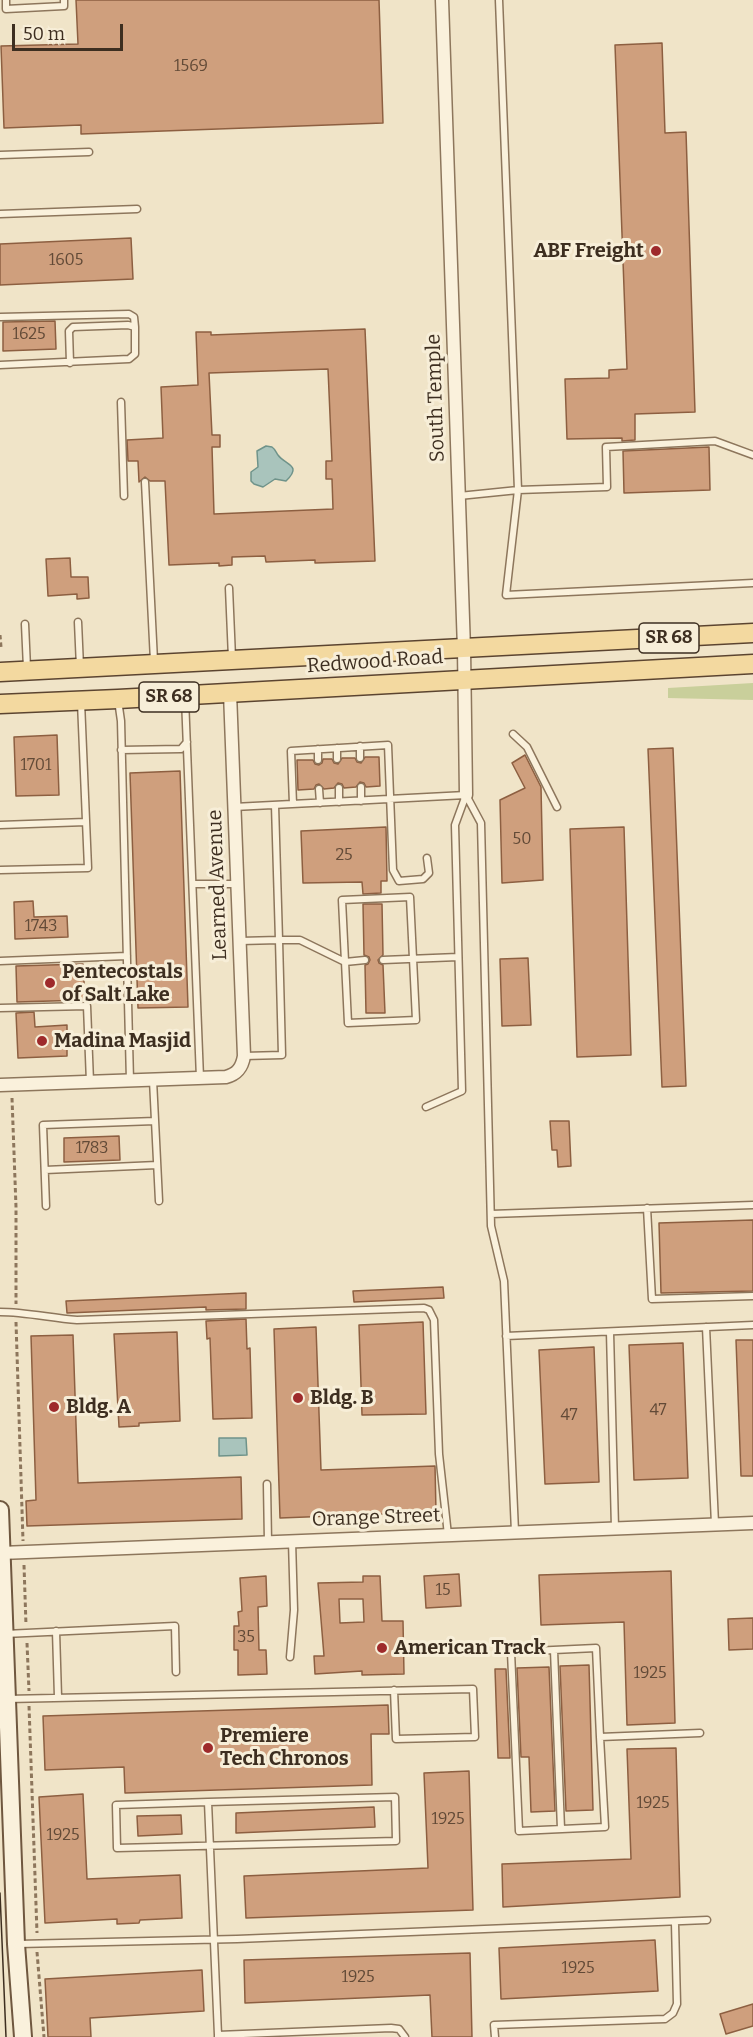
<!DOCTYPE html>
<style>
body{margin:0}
#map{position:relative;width:753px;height:2037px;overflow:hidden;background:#f0e4c8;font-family:Bitter,serif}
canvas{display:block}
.scale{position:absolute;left:12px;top:24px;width:111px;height:27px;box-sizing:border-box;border:3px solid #3d2e20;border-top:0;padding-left:8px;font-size:18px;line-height:21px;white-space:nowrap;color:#3d2e20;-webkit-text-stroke:4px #f7eed8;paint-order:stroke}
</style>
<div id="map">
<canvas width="753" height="2037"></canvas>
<div class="scale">50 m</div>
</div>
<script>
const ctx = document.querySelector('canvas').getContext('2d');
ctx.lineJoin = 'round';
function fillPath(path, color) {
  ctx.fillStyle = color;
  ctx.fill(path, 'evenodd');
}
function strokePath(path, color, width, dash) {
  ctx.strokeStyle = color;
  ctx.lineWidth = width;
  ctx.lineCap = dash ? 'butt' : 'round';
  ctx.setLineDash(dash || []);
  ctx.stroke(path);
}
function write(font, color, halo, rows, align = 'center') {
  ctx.font = font + ' Bitter,serif';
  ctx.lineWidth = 6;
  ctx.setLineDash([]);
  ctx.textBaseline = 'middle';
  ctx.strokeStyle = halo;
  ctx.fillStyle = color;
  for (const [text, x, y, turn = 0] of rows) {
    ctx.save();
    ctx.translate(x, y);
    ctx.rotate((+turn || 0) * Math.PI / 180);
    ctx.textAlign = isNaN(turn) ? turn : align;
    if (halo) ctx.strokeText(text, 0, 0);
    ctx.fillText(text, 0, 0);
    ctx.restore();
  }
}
fillPath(new Path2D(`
 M753 683V700L668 698V688Z`), '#c9cf9b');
const water = new Path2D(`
 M266 446 272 447C275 449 276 452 278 455 285 465 303 465 286 481L275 479 263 487 254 484 251 481V472L258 467 257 451Z
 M219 1438H246L247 1455 219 1456Z`);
fillPath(water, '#a9c4bc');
strokePath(water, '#6f938a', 1.5);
const building = new Path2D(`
 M76 0H379L383 123 81 134V125L4 128 1 46 78 44Z
 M662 43 665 133 686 132 695 412 635 414V440L622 441V438L567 439 565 379 609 378V370L627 369 615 45Z
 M131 238 133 279 0 285V244Z
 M55 321 56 349 3 351V322Z
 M365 329 375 561 315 563V560L266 562 265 556 232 557V565L219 566V563L169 565 165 481H150L145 477 139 482 138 461H128L127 440 163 438 161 387 198 385 196 332H211V335ZM328 369 332 461H326V479H332L333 509 214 514 212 447H220V435H212L209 373Z
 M709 447 710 490 624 493 623 451Z
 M70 558 71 577H88L89 598 77 599V594L48 596 46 559Z
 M57 735 59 795 16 796 14 737Z
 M673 748 686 1086 662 1087 648 749Z
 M525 755 541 787 543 880 502 883 500 800 525 788 512 763Z
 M365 757H379L380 786 366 787 364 783 360 782 356 787 344 788 342 784 338 783 334 788 324 789 319 784 316 785 314 789 298 790 297 760H313L315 764 319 765 322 763 323 759H332L334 763 338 764 342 758H355L357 762 361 763Z
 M180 771 188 1007 138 1008 130 773Z
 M386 827 387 881H381V893L363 894 362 882 303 883 301 831Z
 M624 827 631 1055 577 1057 570 829Z
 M33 901 34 917 67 916 68 937 15 939 14 902Z
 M363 904H382L383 955 378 960 379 963 383 965 385 1013H366L365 965 368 964 370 960 369 957 364 955Z
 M528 958 531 1025 502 1026 500 959Z
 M83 964 85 1000 17 1002 16 966Z
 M34 1012 35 1027 67 1025V1056L18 1058 16 1013Z
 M550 1121H569L571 1166 558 1167 557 1150H552Z
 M119 1136 120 1160 64 1162V1138Z
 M753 1220V1291L661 1293 659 1223Z
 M443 1287 444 1298 354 1302 353 1291Z
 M246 1293V1309L206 1310V1307L67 1313 66 1301Z
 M246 1319 247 1349 250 1348 252 1418 213 1419 210 1338 207 1339 206 1321Z
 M423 1322 426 1414 362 1415 359 1325Z
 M316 1327 321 1470 435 1466 436 1512 280 1518 274 1329Z
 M177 1332 180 1421 139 1423V1426L119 1427 114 1334Z
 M73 1335 78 1483 241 1477 242 1519 27 1526 26 1501 36 1500 31 1336Z
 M736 1340H753V1476H741Z
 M683 1343 688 1478 634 1480 629 1345Z
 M594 1347 599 1482 545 1484 539 1350Z
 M671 1571 675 1723 627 1725 624 1622 541 1625 539 1575Z
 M459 1574 461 1606 426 1608 424 1576Z
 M266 1576 267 1606 258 1607 259 1650H266L267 1674 238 1675V1650H234V1626H239L238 1612 242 1611 240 1578Z
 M363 1576H380L382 1621H403L404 1674 362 1675V1671L315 1674 314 1656H324L318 1583 363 1582ZM339 1599H363L364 1622 340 1623Z
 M753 1618V1649L729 1650 728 1619Z
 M589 1665 593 1810 566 1811 560 1666Z
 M549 1667 555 1811 531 1812 529 1757H521L517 1668Z
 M495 1669H506L510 1758H498Z
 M388 1705 389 1734H371L372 1785 125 1793 124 1767 45 1770 43 1716Z
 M676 1748 680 1897 503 1907 502 1864 631 1859 627 1749Z
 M469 1771 473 1910 246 1918 244 1876 428 1868 424 1773Z
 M83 1794 87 1879 180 1875 182 1918 140 1920 139 1923 117 1924V1919L45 1923 39 1797Z
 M374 1807 375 1827 236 1833V1813Z
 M181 1815 182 1834 138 1836 137 1816Z
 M655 1940 658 1991 501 1999 499 1948Z
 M470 1953 472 2037H432L430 1995 245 2003 244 1960Z
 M202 1970 204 2011 90 2018 91 2037H48L45 1979Z
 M753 2004V2026L726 2034 720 2014Z`);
fillPath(building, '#cf9f7d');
strokePath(building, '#8d5f41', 1.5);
const service = new Path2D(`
 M6 0V9L64 6V0
 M499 0 518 490 506 595 753 583
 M0 155 89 152
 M0 214 137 209
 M0 317 129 314 134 317 135 327
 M0 365 129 359 135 354V327L128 325 73 327 69 331 70 363
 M121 402 124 496
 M145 482 154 661
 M459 496 518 490 607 487 606 447 715 441 753 455
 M229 588 232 658
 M78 622 80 667
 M25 624 27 668
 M185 698 200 1078
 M118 700 121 721 130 1081
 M513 734 527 747 557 807
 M360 746V758
 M337 748V759
 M318 749V760
 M121 750 181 749 187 742
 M361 787V801
 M339 788V802
 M319 789 320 803
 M466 795 481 823 491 1226 504 1281 515 1532
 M293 804 291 751 388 745 393 870 399 881 423 879 429 873 427 858
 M234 807 466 795
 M0 825 86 822
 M0 870 88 868 81 702
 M193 884H237
 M410 897 416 1020 348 1023 342 900Z
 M240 941 279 940 275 805
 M383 960 458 957
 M0 961 127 956
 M0 1008 87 1006 90 1082
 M244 1056 282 1055 279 940H300L345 962 365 960
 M153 1080 159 1201
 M426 1107 462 1091 455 825 466 795
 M45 1170 157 1165
 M46 1206 43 1125 155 1121
 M647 1208 652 1299 753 1296
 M491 1214 753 1205
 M0 1312C25 1312 51 1318 77 1320L424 1308 429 1310 434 1320 439 1454 448 1535
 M706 1327 715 1524
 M610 1332 615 1528
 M506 1336 753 1325
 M267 1484 268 1542
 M56 1631 58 1697
 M5 1634 175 1626 176 1672
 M554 1650 561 1829
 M290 1657 294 1610 292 1541
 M7 1699 473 1689 475 1737 396 1739 394 1690
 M600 1737 605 1827 519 1831 511 1652 596 1648 600 1737 700 1733
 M208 1802 116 1805 117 1848 396 1841 395 1797 208 1802C211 1880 214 1958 218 2035
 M18 1944 237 1939 707 1920
 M218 2037V2035L391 2028 399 2029 405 2037
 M495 2037 494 2025 665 2019 673 2013 677 2004 675 1923`);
const minor = new Path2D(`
 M442 0 464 649 466 795
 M0 1085 226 1077C237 1074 242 1068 244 1056L230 693
 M1 1553 753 1523`);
const secondary = new Path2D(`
 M0 1510 16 1944 23 2037`);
const primary = new Path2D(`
 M0 672 753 633
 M0 704 118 699 753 664`);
strokePath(service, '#8d765c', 9);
strokePath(minor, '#8d765c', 15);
strokePath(secondary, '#6f573f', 20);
strokePath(primary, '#5b4430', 21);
strokePath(new Path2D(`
 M0 635 1 647
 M12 1098 16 1207V1304
 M16 1322 23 1541
 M24 1565 26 1625
 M27 1643 29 1691
 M29 1706 37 1933
 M37 1952 44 2037`), '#8d765c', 3, [4.5, 3]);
strokePath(service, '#faf1dc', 6);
strokePath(minor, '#faf1dc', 12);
strokePath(secondary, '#faf1dc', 16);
strokePath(primary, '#f3d9a0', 18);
strokePath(new Path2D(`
 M0 1893 6 2037`), '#3d2e20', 1.5);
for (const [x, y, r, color] of [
 [656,251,6,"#9e2a2b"],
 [50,983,6,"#9e2a2b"],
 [42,1041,6,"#9e2a2b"],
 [298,1398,6,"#9e2a2b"],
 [54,1407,6,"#9e2a2b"],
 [382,1648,6,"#9e2a2b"],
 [208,1748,6,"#9e2a2b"]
]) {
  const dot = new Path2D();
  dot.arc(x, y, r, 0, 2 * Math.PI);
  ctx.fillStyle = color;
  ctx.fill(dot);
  strokePath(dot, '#f7eed8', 2);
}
write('16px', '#624a37', null, [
 ["1569",191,67],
 ["1605",66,261],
 ["1625",29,335],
 ["1701",36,766],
 ["50",522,840],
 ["25",344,856],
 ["1743",41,927],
 ["1783",92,1149],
 ["47",658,1411],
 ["47",569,1416],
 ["15",443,1591],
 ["35",246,1638],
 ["1925",650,1674],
 ["1925",653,1804],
 ["1925",448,1820],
 ["1925",63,1836],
 ["1925",578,1969],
 ["1925",358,1978]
]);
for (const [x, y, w] of [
 [669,638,60],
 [169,697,60]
]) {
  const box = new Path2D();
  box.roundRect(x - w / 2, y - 15, w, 30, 4.5);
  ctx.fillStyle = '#f7eed8';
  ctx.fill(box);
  strokePath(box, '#3d2e20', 1.5);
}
write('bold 18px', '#3d2e20', null, [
 ["SR 68",669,638],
 ["SR 68",169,697]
]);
write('bold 20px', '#3d2e20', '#f7eed8', [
 ["ABF Freight",644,251,"right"],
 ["Pentecostals",62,972],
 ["of Salt Lake",62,995],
 ["Madina Masjid",54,1041],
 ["Bldg. B",310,1398],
 ["Bldg. A",66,1407],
 ["American Track",394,1648],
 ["Premiere",220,1736],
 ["Tech Chronos",220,1759]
], 'left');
write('20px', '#3d2e20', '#f7eed8', [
 ["South Temple",436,398,-92],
 ["Redwood Road",375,662,-4],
 ["Learned Avenue",218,885,-92],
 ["Orange Street",376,1518,-2]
]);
</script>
